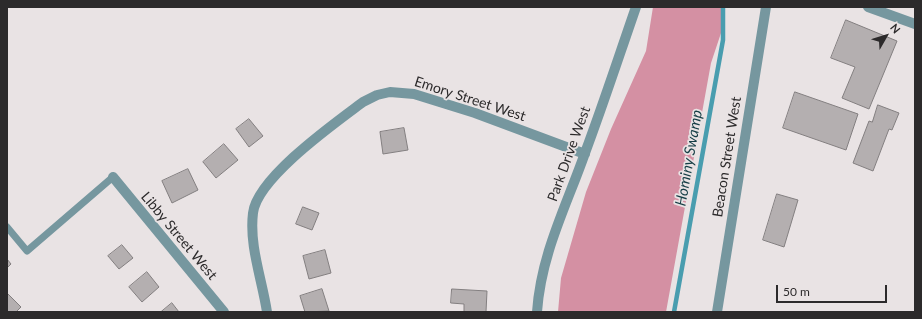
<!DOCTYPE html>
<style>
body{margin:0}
#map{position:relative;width:922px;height:319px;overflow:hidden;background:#e9e3e4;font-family:Lato,sans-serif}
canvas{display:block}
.frame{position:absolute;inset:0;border:8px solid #2c2a2b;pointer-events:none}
.north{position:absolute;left:866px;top:16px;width:40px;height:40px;-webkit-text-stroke:3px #e9e3e4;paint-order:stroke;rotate:51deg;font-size:11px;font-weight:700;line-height:16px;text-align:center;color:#2c2a2b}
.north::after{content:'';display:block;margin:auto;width:14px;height:18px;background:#2c2a2b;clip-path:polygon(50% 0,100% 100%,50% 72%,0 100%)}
.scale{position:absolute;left:776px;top:285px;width:111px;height:18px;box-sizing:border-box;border:2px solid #2c2a2b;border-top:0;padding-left:5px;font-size:12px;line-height:14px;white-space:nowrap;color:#2c2a2b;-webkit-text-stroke:3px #e9e3e4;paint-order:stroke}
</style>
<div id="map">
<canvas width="922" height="319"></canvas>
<div class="frame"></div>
<div class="north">N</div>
<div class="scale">50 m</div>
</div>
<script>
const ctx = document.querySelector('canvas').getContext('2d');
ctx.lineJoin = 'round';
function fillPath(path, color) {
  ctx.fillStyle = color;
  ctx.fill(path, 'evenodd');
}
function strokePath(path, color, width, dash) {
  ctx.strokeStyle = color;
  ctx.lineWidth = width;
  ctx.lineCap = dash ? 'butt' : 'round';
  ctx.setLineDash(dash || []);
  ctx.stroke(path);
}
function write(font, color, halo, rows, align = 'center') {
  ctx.font = font + ' Lato,sans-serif';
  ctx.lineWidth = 3.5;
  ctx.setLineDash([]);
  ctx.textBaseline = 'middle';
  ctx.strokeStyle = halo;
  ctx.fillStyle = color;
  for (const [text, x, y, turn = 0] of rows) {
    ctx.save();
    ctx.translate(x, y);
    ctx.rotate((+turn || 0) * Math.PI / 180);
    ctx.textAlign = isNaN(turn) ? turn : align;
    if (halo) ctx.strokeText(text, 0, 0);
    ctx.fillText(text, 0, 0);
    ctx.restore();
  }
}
fillPath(new Path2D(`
 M653 7H721L723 27 711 63 666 312H558L561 278 586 192 611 129 646 51Z`), '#d490a3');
strokePath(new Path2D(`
 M674 312 723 40V7`), '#499daf', 4.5);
const building = new Path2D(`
 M846 20 897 41 869 109 842 98 855 67 831 58Z
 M795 92 858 114 846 150 783 128Z
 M878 105 899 113 892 130 889 129 873 171 853 163 869 121 872 122Z
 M249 119 263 136 249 147 236 129Z
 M404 128 408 150 383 154 380 132Z
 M224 144 238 160 216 178 203 162Z
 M188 169 198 190 172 203 162 181Z
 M777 194 798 200 784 247 763 240Z
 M303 207 319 213 312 230 296 224Z
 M122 245 133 258 119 269 108 256Z
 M325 250 331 273 309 279 303 256Z
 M7 259 11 264 7 268Z
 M147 272 159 287 142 302 129 287Z
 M322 289 329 311 305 312 300 296Z
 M452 289 487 291 486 312H464V304L451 303Z
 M7 293 21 307 16 312H7Z
 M172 303 179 312H161Z`);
fillPath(building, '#b4afb0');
strokePath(building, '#837f80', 1);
strokePath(new Path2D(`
 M7 227 27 251 113 177`), '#76979f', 7);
strokePath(new Path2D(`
 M868 7 915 24
 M113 177 224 312
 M267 312C262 279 249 246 253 213 257 178 335 123 363 102L377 95 390 92 414 94 475 113 585 154
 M537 312C541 254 566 207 585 153 603 105 619 56 636 7
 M717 312 766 7`), '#76979f', 10);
write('14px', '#2c2a2b', '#e9e3e4', [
 ["Emory Street West",470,99,18],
 ["Park Drive West",569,154,-70],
 ["Beacon Street West",727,157,-81],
 ["Libby Street West",179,236,50]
]);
write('italic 15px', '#153d45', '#e9e3e4', [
 ["Hominy Swamp",689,158,-80]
]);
</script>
